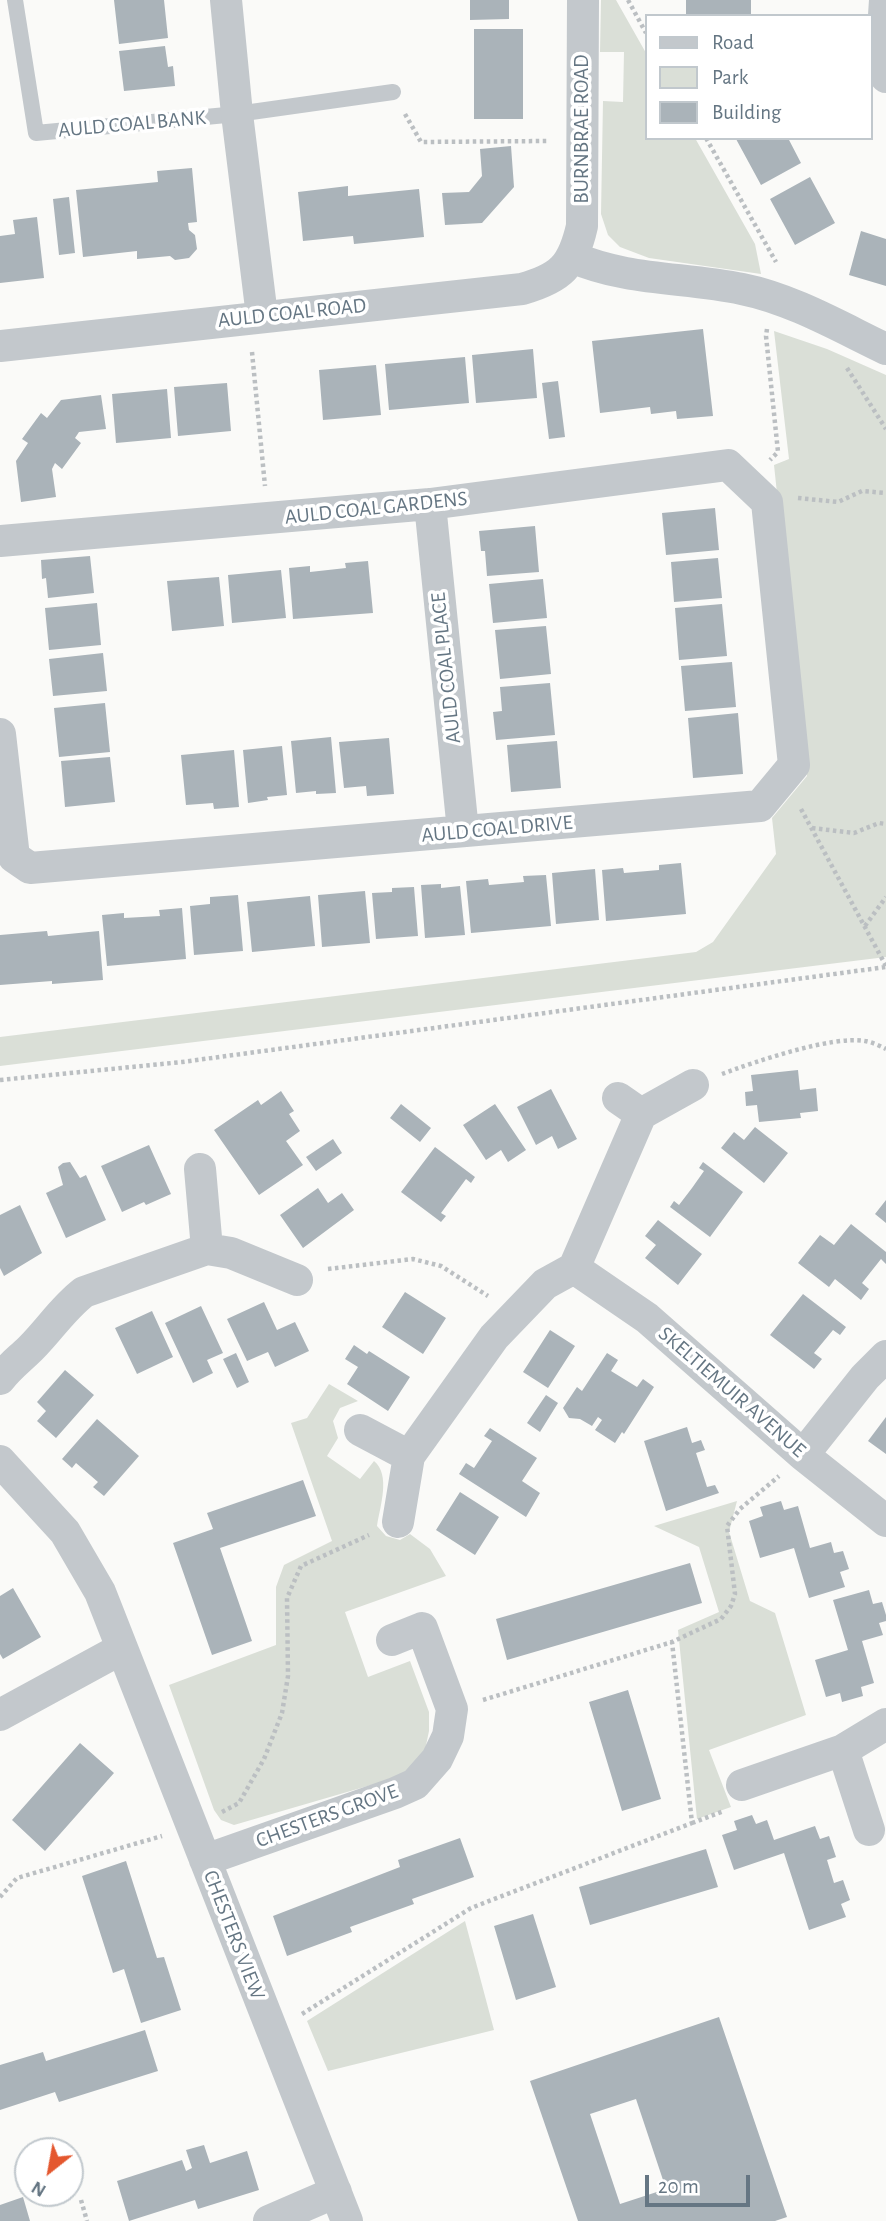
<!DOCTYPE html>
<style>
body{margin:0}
#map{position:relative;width:886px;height:2221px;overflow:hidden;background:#fafaf8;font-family:"Alegreya Sans",sans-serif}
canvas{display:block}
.legend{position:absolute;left:645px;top:14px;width:228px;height:126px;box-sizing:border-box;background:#fff;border:2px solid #c1c8cd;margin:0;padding:9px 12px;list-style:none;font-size:21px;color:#657683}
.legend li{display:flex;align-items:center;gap:14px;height:35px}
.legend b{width:35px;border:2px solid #c1c8cd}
.north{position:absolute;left:14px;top:2137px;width:70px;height:70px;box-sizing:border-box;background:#fff;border:2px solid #c1c8cd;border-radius:50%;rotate:211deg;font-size:19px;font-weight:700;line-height:28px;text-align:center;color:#657683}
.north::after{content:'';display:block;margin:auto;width:24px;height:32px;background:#e4572e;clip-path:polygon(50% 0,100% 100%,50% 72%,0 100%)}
.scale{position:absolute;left:645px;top:2175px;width:105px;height:32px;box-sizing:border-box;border:4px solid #657683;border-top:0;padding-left:9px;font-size:21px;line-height:24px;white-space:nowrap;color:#657683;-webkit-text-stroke:5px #fff;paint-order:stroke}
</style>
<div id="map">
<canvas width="886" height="2221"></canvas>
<ul class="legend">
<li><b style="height:9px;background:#c3c8cc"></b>Road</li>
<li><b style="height:19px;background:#dadfd7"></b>Park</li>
<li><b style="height:19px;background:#aab3b9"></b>Building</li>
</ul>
<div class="north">N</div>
<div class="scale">20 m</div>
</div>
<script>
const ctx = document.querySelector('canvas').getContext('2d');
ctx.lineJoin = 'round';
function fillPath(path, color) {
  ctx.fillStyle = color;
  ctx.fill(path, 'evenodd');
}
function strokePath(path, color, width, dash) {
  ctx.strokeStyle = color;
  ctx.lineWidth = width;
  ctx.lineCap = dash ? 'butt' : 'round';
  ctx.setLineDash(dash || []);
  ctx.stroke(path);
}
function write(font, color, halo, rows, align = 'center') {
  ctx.font = font + ' "Alegreya Sans",sans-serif';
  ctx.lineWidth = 7;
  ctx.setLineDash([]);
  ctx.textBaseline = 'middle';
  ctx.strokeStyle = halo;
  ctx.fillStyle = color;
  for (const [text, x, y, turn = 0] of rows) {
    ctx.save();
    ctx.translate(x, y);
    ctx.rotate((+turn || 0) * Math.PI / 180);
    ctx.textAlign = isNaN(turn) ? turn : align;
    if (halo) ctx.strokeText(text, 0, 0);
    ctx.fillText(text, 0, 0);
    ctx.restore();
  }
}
fillPath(new Path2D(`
 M601 0H616L646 53V138H695L755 244 761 274 649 258 620 247 608 235 601 214 603 101 623 102 624 52H600Z
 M774 331 827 349 886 375V957L0 1066V1037L696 952 713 942 776 854 772 818 807 776 774 465 789 459Z
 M329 1384 358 1401 340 1408 333 1421 338 1438 327 1456 360 1479 374 1461C391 1475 380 1506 377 1526L386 1536 400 1540 410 1534 430 1549 446 1576 345 1612 368 1677 410 1661 429 1712V1731L425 1750 402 1776 234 1825 221 1820 214 1810 169 1685 276 1645V1587L284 1565 332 1541 291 1423 307 1418Z
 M737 1501 729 1532 750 1601 775 1613 806 1715 709 1750 731 1807 697 1819 678 1630 719 1612 699 1547 654 1526Z
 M465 1921 494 2030 328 2071 307 2021Z`), '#dadfd7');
fillPath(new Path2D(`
 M114 0H164L168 38 119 44Z
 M470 0H509V19L470 20Z
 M686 0H751V16H686Z
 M474 29H523V119H474Z
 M165 46 168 67 173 66 175 86 124 91 119 51Z
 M738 138H788L801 163 761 185 736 139Z
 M511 146 514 187 482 223 445 225 442 193 469 192 482 176 480 149Z
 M192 168 197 222 188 223 189 230 195 235 197 249 189 258 175 260 170 256 137 259V251L83 257 76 190 158 182 157 171Z
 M810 177 835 223 795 245 770 199Z
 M348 186V196L419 189 424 237 354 244 353 236 303 241 298 192Z
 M69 197 75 253 59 255 53 199Z
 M37 217 44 278 0 283V236L15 234 13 220Z
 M861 231 886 239V286L849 275Z
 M703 329 713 416 677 419 676 411 651 414 650 407 600 413 592 341Z
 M533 349 537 398 476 403 472 355Z
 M465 357 469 403 389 410 385 364Z
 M376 365 381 415 323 420 319 370Z
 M558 381 565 437 549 439 542 383Z
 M227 383 231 431 178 436 174 387Z
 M167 389 171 438 116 443 112 394Z
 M101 395 106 429 79 432 75 438 81 443 62 469 55 463 52 469 56 497 21 502 16 461 28 443 22 439 41 413 47 418 61 400Z
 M715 508 719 550 666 555 662 513Z
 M535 526 539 572 487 576 485 551H481L479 531Z
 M90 556 94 593 48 598 46 578 42 579 41 560Z
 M718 558 722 598 674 602 671 562Z
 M368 561 373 613 293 619 289 568 310 566V572L346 568 345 563Z
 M281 570 286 618 232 623 228 575Z
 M219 577 224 626 172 631 167 581Z
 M543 579 547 618 493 623 489 584Z
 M97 603 101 645 49 650 45 608Z
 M722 604 727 656 679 660 675 608Z
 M546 626 551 674 500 679 495 630Z
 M103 653 107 691 53 696 49 659Z
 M732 662 736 707 685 711 681 666Z
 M550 683 555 735 496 740 493 712 502 711 500 687Z
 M105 703 110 752 59 757 54 708Z
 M738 713 743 774 693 778 688 718Z
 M331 737 336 793 316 794V791L296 793 291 741Z
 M389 738 394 794 367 796 366 786 344 788 339 742Z
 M557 741 561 788 511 792 507 745Z
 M282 746 287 795 267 797 268 800 248 803 243 750Z
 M234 750 239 807 214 809 213 803 186 805 181 755Z
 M110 757 115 802 65 807 61 761Z
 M681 863 686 914 606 921 602 870 623 868 624 873 659 870V865Z
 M595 869 599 920 556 924 552 873Z
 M546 875 551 926 471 933 466 881 488 879 489 885 524 882 523 876Z
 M441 884V888L460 886 465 935 425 938 421 885Z
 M414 887 418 936 376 939 372 893 392 892V888Z
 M365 891 370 943 322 947 318 895Z
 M238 895 243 951 194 955 190 906 210 904V897Z
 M310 896 315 946 252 952 247 902Z
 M182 908 186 959 107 966 102 915 124 913V918L160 916 159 910Z
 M47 931 48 936 99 931 103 980 52 984V981L0 985V935Z
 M798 1070 800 1090 816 1088 818 1111 800 1113 801 1118 759 1122 757 1105 746 1106 745 1092 753 1091 751 1075Z
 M551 1089 577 1139 558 1149 552 1136 536 1145 517 1107Z
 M281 1091 294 1111 289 1114 300 1131 286 1141 303 1165 259 1195 214 1130 258 1100 261 1105Z
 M401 1104 431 1128 420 1142 390 1118Z
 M495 1104 526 1150 508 1162 501 1150 486 1160 463 1125Z
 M755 1127 788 1153 764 1183 721 1148 734 1132 744 1140Z
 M333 1139 342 1153 316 1171 306 1157Z
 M149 1145 171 1194 146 1205 144 1202 122 1212 101 1166Z
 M435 1147 475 1177 471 1183 466 1179 441 1213 446 1216 441 1222 401 1192Z
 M70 1162 80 1178 86 1175 106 1220 66 1238 46 1193 63 1185 58 1167 63 1163Z
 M703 1162 743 1192 710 1237 670 1207 674 1201 679 1205 692 1188 704 1171 699 1168Z
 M318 1188 328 1203 342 1193 354 1210 303 1248 280 1215Z
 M886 1200V1223L875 1214Z
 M20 1205 42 1253 4 1276 0 1268V1215Z
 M658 1220 702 1254 678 1285 645 1258 656 1245 645 1236Z
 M851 1224 886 1252V1264L881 1259 862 1283 869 1289 861 1300 835 1279 829 1287 798 1263 820 1235 834 1245Z
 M405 1292 446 1318 423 1354 382 1327Z
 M803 1294 846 1327 840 1335 833 1330 814 1353 822 1359 814 1369 770 1335Z
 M264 1302 277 1330 295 1322 309 1351 275 1367 268 1352 247 1361 227 1319Z
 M201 1306 223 1353 207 1360 213 1373 193 1383 165 1323Z
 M152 1311 173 1357 137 1374 115 1328Z
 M550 1330 575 1346 548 1388 523 1372Z
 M354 1345 367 1354 369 1351 410 1377 388 1411 347 1384 358 1367 345 1359Z
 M236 1353 249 1382 237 1388 223 1359Z
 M607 1353 618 1360 611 1371 637 1387 643 1379 654 1387 624 1434 622 1432 615 1443 595 1430 602 1420 598 1417 592 1426 580 1419 569 1418 563 1408 577 1387 582 1391Z
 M65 1370 94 1395 56 1438 37 1421 46 1411 37 1402Z
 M546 1395 558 1403 540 1432 527 1423Z
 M886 1417V1454L868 1441Z
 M97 1419 139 1456 104 1496 93 1487 98 1482 76 1463 72 1468 62 1459Z
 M687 1427 692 1443 701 1440 705 1450 696 1453 707 1487 715 1485 719 1493 666 1511 644 1441Z
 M490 1428 537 1458 522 1481 540 1493 526 1517 459 1474 466 1463 474 1468 492 1441 484 1436Z
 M303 1480 316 1516 220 1548 252 1641 212 1655 173 1543 213 1529 207 1513Z
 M460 1492 499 1517 475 1555 436 1530Z
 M781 1501 784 1510 798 1506 810 1548 831 1542 834 1553 843 1551 849 1569 840 1572 845 1587 809 1598 794 1548 760 1558 749 1521 763 1516 760 1507Z
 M690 1563 702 1603 507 1660 496 1619Z
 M13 1588 41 1637 3 1659 0 1654V1596Z
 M869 1590 873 1604 882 1602 886 1615V1621L879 1623 883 1635 862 1641 874 1683 861 1687 863 1696 842 1702 840 1693 826 1697 815 1660 848 1650 833 1600Z
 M628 1690 661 1799 622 1811 589 1702Z
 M80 1743 114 1773 45 1851 12 1820Z
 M752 1815 756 1824 767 1820 774 1840 815 1826 820 1839 829 1836 836 1857 827 1860 834 1883 843 1880 850 1900 841 1904 846 1917 809 1930 784 1853 734 1870 722 1835 737 1830 734 1821Z
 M460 1838 474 1877 412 1899 414 1904 350 1927 352 1932 287 1956 273 1916 400 1867 398 1860Z
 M706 1849 718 1887 590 1925 579 1887Z
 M126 1861 157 1958 164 1957 181 2010 141 2023 124 1969 113 1973 82 1876Z
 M533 1914 556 1987 516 2000 494 1926Z
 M719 2017 787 2217 775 2221H578L530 2081ZM636 2099 666 2189 620 2204 590 2114Z
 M145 2030 158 2071 59 2102 55 2092 0 2110V2065L43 2052 46 2061Z
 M204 2145 210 2163 247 2151 259 2190 198 2209 195 2200 129 2221 117 2181 182 2160 186 2171 192 2168 186 2150Z
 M23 2197 30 2221H0V2205Z`), '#aab3b9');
strokePath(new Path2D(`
 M628 0 646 33
 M405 114 421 142 548 141
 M706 138 776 262
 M767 329 766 336 778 452 770 460
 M252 352 265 486
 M847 368 886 429
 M798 498 838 502 862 491 886 493
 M801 809 886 966
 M812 828 854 833 879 823 886 824
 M865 926 886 897
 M722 1074C754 1062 833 1035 865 1041 872 1042 880 1046 886 1049
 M0 1080 182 1062 886 967
 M328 1269 413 1259 441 1266 488 1296
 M483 1700 672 1642 721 1619 731 1606 735 1594 727 1526 740 1509 779 1476
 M222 1812 239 1803 264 1759 282 1713 288 1676 287 1598 301 1566 369 1535
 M692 1823 724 1811
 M0 1897 17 1878 162 1836
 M302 2014 471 1908 692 1823 672 1642
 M81 2200 87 2221`), '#bbbfc2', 4.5, [3.5, 3.5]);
strokePath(new Path2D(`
 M15 0 36 133 237 114 393 92`), '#c3c8cc', 16);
strokePath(new Path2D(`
 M226 0 237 114 262 316
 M885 0 881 61 886 77
 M572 257C627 281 684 277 742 289 792 299 840 327 886 349
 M0 346 522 289C561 278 573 266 582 226L583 0
 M430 504 463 831
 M0 541 430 504 728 465 767 502 794 765 760 806 30 868 14 857 0 734
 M618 1098 641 1114
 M200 1169 207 1249
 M574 1268 647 1318 803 1455 886 1521
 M0 1379C9 1367 20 1359 31 1348 50 1329 63 1308 84 1292L207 1249 231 1253 297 1280
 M360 1430 409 1456
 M803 1455 865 1377 886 1356
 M0 1461 65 1532 100 1592 347 2221
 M398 1522 409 1456 494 1337 545 1284 574 1268 641 1114 693 1085
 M0 1715 121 1649
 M843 1750 869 1830
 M742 1785 843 1750 886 1724
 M205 1860 395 1793 415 1784 437 1759 448 1736 452 1709 422 1628 392 1640
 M269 2221 336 2192`), '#c3c8cc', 32);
write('21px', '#657683', '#fff', [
 ["AULD COAL BANK",132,124,-5],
 ["BURNBRAE ROAD",582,129,-90],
 ["AULD COAL ROAD",292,313,-6],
 ["AULD COAL GARDENS",376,508,-6],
 ["AULD COAL PLACE",446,668,-96],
 ["AULD COAL DRIVE",497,829,-5],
 ["SKELTIEMUIR AVENUE",732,1392,41],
 ["CHESTERS GROVE",327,1816,-20],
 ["CHESTERS VIEW",234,1935,69]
]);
</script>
